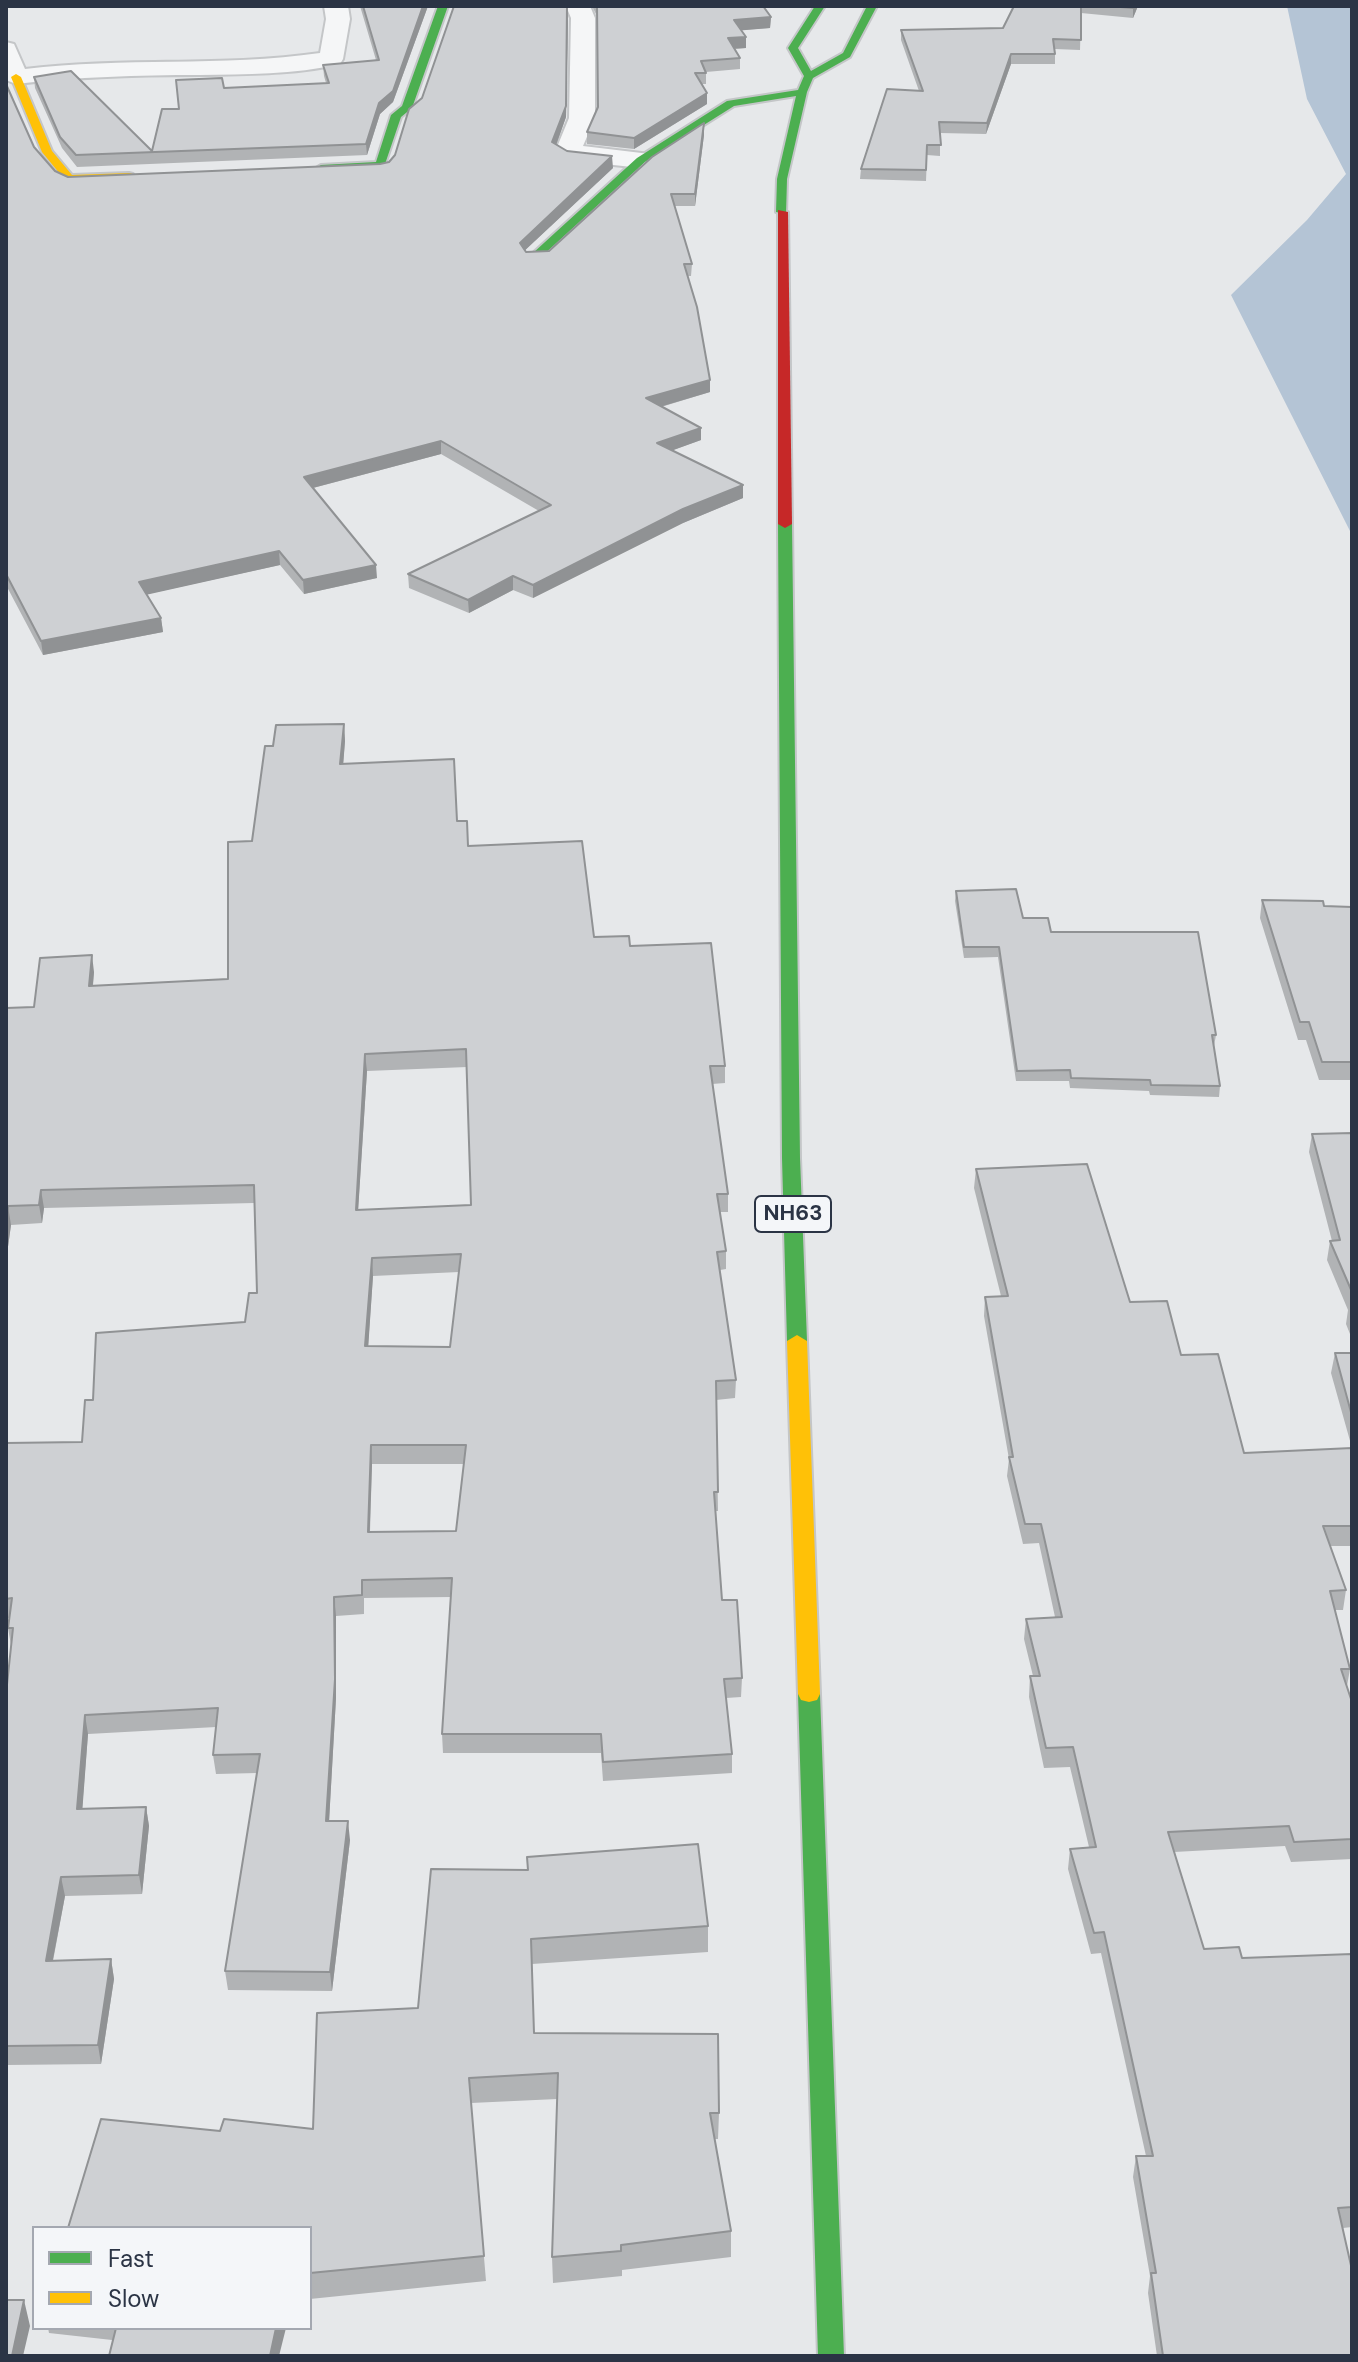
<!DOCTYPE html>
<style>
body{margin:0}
#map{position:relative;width:1358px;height:2362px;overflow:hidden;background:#e6e8ea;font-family:"DM Sans",sans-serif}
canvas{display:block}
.frame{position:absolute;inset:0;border:8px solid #2b3445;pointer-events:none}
.legend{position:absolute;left:32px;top:2226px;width:280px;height:104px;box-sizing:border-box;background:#f4f6f9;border:2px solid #a4a8b1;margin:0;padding:10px 14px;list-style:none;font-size:24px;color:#2b3445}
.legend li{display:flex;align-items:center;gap:16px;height:40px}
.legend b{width:40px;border:2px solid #a4a8b1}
</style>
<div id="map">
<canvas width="1358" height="2362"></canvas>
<div class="frame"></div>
<ul class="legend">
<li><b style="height:10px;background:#4caf50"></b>Fast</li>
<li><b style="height:10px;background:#ffc107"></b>Slow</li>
</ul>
</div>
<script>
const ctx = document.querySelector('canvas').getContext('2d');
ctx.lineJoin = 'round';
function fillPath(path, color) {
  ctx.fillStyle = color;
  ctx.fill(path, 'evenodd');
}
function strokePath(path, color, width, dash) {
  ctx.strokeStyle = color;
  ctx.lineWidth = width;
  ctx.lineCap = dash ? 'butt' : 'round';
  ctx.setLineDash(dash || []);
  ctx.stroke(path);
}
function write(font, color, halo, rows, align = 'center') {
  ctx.font = font + ' "DM Sans",sans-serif';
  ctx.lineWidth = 6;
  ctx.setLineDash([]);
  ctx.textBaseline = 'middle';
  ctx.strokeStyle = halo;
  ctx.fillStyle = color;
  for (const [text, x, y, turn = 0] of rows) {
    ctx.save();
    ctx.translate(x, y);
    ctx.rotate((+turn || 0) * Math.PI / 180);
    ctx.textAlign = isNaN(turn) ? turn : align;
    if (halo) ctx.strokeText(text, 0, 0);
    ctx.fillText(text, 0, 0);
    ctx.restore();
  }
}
fillPath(new Path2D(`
 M1287 6H1352V535L1231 295 1307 220 1346 174 1307 99Z`), '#b4c4d5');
const street = new Path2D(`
 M324 6H348L350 19 343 59 340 64C294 75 246 74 199 75 138 75 77 77 16 84L6 80V42L14 44 25 69C123 57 222 67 320 53L326 19Z
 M566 6H590L595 18V118L583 146 650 154 654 160 650 166 641 168 568 160 559 157 555 152 569 118 571 18Z`);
const fast = new Path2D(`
 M438 6H448L412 108 401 117 384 167 317 170 316 168 321 165 376 162 391 115 402 106Z
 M815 6H825L798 48 811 71 843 53 867 6H877L850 57 813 78 807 92 787 179 786 214 776 212 777 179 796 96 734 106 645 162 541 257H533V253L637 158 727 101 798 90 804 76 788 48Z
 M785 520 792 524 800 1158 807 1341 797 1347 787 1341 782 1158 778 524Z
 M809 1686 817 1688 820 1694 844 2356H818L798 1694 801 1688Z`);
const slow = new Path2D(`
 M16 74 21 77 52 151 72 175 129 173 133 174V178L65 180 42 152 11 77Z
 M797 1335 807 1341 820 1694 817 1700 809 1702 801 1700 798 1694 787 1341Z`);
const jam = new Path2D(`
 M778 210 788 212 792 524 785 528 778 524Z`);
strokePath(street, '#c4c6c8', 4);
strokePath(fast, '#c4c6c8', 4);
strokePath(slow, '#c4c6c8', 4);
strokePath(jam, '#c4c6c8', 4);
fillPath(street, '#f5f6f7');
fillPath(fast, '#4caf50');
fillPath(slow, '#ffc107');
fillPath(jam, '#c62828');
fillPath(new Path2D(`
 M360 6H428L393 102 380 114 367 155 77 167 62 148 35 88 34 77 152 151 179 109 224 88 326 83 324 76 323 65 376 60Z
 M592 6H763L771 17 770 28 742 30 746 48 735 49 740 58V69L706 72V84H702L707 104 634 149 587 144V132L598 107V18Z
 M1014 6H1138L1133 18 1081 13 1080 50 1055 49V64H1011L986 134 940 133V156L927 155 926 181 860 179 861 169 919 91 901 40V30L1003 28Z
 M568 19 566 117 556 145 567 151 613 168 525 250 526 252 549 251 704 123V135L695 206H674L692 264 691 276H688L710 380V392L661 407 701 428V440L673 450 743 498 683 523 533 598 513 590 469 613 409 588 408 574 539 511 441 454 313 488 377 578 304 594 280 565 147 594 161 618 163 632 43 655 6 585V84L34 147 55 171 68 177 380 164 389 162Z
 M344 724 345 741 343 764 457 821 468 846 594 937 630 946 725 1066V1083L712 1084 728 1194V1212H720L726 1251V1269L720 1270 736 1380 735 1398 716 1400 718 1511H715L722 1600 742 1678 741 1697 726 1698 732 1754V1773L603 1781 601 1753H443L442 1734 451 1597 364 1598V1614L336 1616V1698L329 1821 350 1840 332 1991 228 1990 225 1971 257 1773 216 1774 213 1755 216 1727 88 1734 82 1809 146 1807 149 1826 142 1894 65 1896 53 1961 111 1959 114 1979 101 2064 6 2065V1694L11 1645 8 1628 9 1618H6V1443L82 1442 93 1400 245 1322 257 1293 254 1203 44 1208 42 1223 11 1225 6 1261V1008L34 1007 94 972 93 986 228 979 252 841 273 746ZM467 1067 471 1205 358 1210 367 1071ZM459 1272 450 1347 368 1346 373 1276ZM372 1464H464L456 1531 370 1532Z
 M956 891 1023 918 1051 932 1216 1035 1214 1046 1220 1086 1219 1097 1150 1095 1149 1091 1070 1088 1069 1081H1016L998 957 964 958 955 901Z
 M1262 900 1324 906 1352 907V1080H1319L1306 1040H1298L1260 918Z
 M1352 1133V1339L1346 1324 1348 1310 1327 1260 1330 1241H1332L1309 1152 1312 1134Z
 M976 1169 1130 1302 1181 1355 1244 1453 1352 1448 1331 1373 1335 1353H1352V1546H1330L1346 1590 1343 1610H1335L1350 1669 1347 1686 1352 1702V1859L1291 1862 1285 1846 1174 1852 1204 1949 1242 1958 1352 1954V2227L1343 2228 1352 2356H1157L1148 2293 1150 2276 1133 2177 1136 2156H1146L1101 1953 1091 1954 1068 1869 1070 1849 1089 1847 1070 1767 1044 1768 1029 1697 1030 1676H1033L1024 1639 1026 1619 1055 1617 1039 1543 1023 1544 1007 1476 1009 1459 984 1316 985 1297 1001 1296 974 1188Z
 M431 1869 708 1926V1952L532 1964 534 2033 719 2113 718 2139H714L731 2231V2257L622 2270V2276L553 2283 552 2257 557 2099 471 2103 486 2281 310 2299V2228L220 2131 313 2129 418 2008Z
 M48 2328H286L112 2340 49 2333Z`), '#b1b3b5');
fillPath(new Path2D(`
 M423 6H428L393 102 380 114 367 155 366 144 379 103Z
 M1135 6H1138L1133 18V8Z
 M568 8 566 117 553 154 552 142Z
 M771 17 770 28 734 31V20Z
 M746 37V48L728 49V38Z
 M1011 54V64L986 134 987 123Z
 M707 93V104L634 149V138Z
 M704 123V135L695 206V194Z
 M612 156 613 168 520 255V243Z
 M710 380V392L646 411V398Z
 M701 428V440L657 456V443Z
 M441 441V454L305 490 304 477Z
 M743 485V498L683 523 533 598V585L683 509Z
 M279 551 280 565 141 596 139 582Z
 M376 565 377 578 304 594 303 580Z
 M513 576V590L469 613 468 600Z
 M161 618 163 632 43 655 41 641Z
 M344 724 345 741 342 780 340 764Z
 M92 955 94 972 91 1004 89 986Z
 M365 1054 367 1071 357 1228 356 1210Z
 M41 1190 44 1208 42 1223 39 1205Z
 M8 1206 11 1225 6 1261V1221Z
 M372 1258 373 1276 367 1365 365 1346Z
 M371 1445 372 1464 369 1551 368 1532Z
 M334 1597 336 1616V1698L328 1840 326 1821Z
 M85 1715 88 1734 81 1828 77 1809Z
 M146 1807 149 1826 142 1894 139 1875Z
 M348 1821 350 1840 332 1991 330 1972Z
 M61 1877 65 1896 49 1980 46 1961Z
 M111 1959 114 1979 101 2064 98 2045Z
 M24 2300 30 2326 23 2356H12Z
 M276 2328H286L279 2356H270Z`), '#909294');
const building = new Path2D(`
 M363 6H423L393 91 379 103 366 144 76 155 60 137 34 77 71 71 152 151 162 109H179L176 80 222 78 224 88 329 83 323 65 379 60Z
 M454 6H567L566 106 552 142 567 151 612 156 520 243 526 252 549 251 652 157 704 123 695 194H671L692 264H684L697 307 710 380 646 398 701 428 657 443 743 485 683 509 533 585 513 576 468 600 408 574 551 505 441 441 304 477 376 565 303 580 279 551 139 582 161 618 41 641 6 574V84L34 147 55 171 68 177 380 164 389 162 395 155 409 109 422 98Z
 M597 6H763L771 17 734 20 746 37 728 38 740 58 701 61 706 73H695L707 93 634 138 587 132 598 107Z
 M1014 6H1081V40L1053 39 1055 54H1011L987 123 939 122 941 145H927L926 170 861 169 887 89 923 91 901 30 1003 28Z
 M1108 6H1135L1133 8Z
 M344 724 340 764 454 759 457 821H467L468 846 582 841 594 937 629 936 630 946 711 943 725 1066H710L728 1194H717L726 1251 717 1252 736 1380 716 1381 718 1492H714L722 1600H737L742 1678 724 1679 732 1754 603 1762 601 1734H442L452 1578 362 1580V1595L334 1597 335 1679 326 1821H348L330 1972 225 1971 260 1754 213 1755 218 1708 85 1715 77 1809 146 1807 139 1875 61 1877 46 1961 111 1959 98 2045 6 2046V1694L13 1628H8L12 1598 6 1599V1443L82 1442 85 1400H93L96 1333 245 1322 249 1293H257L254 1185 41 1190 39 1205 8 1206 6 1221V1008L34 1007 40 958 92 955 89 986 228 979V842L252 841 265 746H273L276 725ZM466 1049 471 1205 356 1210 365 1054ZM461 1254 450 1347 365 1346 372 1258ZM371 1445H466L456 1531 368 1532Z
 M1016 889 1023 918H1048L1051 932H1198L1216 1035H1212L1220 1086 1151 1085 1150 1080 1071 1078 1070 1070 1017 1071 999 947H964L956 891Z
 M1262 900 1323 901 1324 906 1352 907V1062H1322L1309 1022H1300Z
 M1352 1133V1292L1330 1241 1340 1240 1312 1134Z
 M1087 1164 1130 1302 1167 1301 1181 1355 1218 1354 1244 1453 1352 1448V1526H1323L1346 1590 1330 1591 1350 1669H1341L1352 1702V1839L1294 1842 1289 1826 1168 1832 1204 1949 1239 1947 1242 1958 1352 1954V2207L1338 2208 1352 2270V2356H1163L1151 2273H1156L1136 2156H1153L1104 1932 1094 1933 1070 1849 1096 1847 1073 1747 1046 1748 1030 1676H1040L1026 1619 1062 1617 1041 1524H1025L1009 1457H1013L985 1297 1008 1296 976 1169Z
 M1335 1353H1352V1416Z
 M698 1844 708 1926 531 1939 534 2033 718 2034 719 2113H710L731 2231 621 2245V2251L552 2257 558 2073 469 2078 484 2256 310 2273V2228H68L101 2119 220 2131 224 2119 313 2129 317 2013 418 2008 431 1869 528 1870 527 1857Z
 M6 2300H24L12 2356H6Z
 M116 2328H276L270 2356H109Z`);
fillPath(building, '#ced0d3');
strokePath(building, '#909294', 2);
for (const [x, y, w] of [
 [793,1214,76]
]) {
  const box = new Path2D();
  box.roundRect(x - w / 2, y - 18, w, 36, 6);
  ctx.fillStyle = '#f4f6f9';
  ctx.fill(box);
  strokePath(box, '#2b3445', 2);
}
write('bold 22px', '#2b3445', null, [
 ["NH63",793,1214]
]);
</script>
